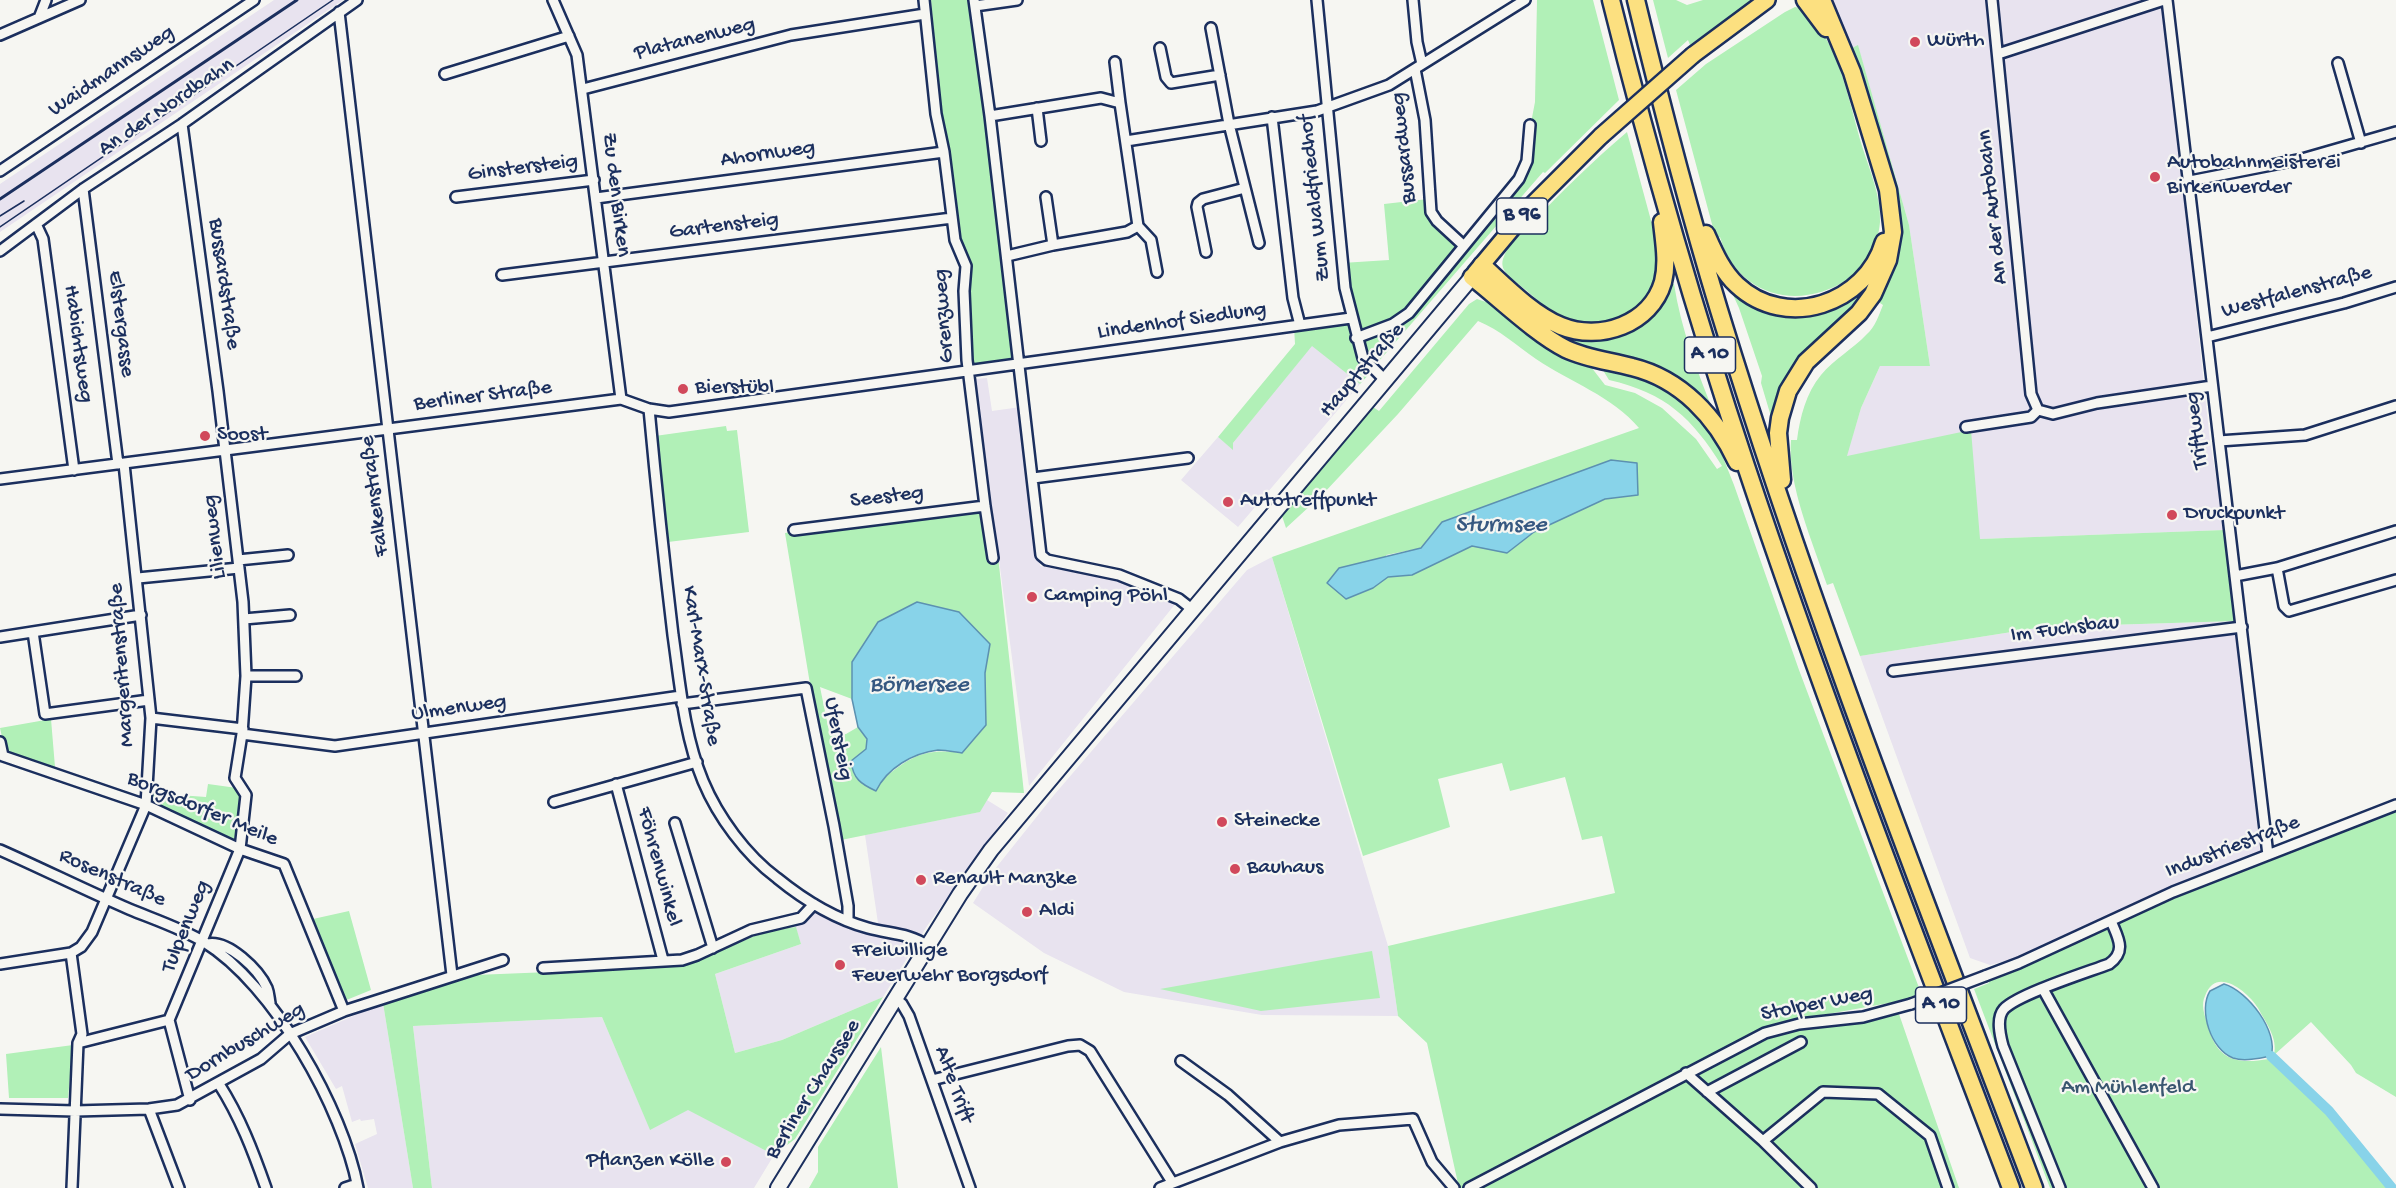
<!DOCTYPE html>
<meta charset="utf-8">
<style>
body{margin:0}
canvas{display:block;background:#f6f6f2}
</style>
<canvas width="2396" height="1188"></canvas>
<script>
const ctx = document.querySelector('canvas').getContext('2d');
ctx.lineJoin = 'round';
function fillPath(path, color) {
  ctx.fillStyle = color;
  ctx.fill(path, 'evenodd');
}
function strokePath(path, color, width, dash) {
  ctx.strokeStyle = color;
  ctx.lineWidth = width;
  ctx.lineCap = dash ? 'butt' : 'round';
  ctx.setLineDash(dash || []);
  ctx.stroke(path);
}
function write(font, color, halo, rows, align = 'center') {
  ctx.font = font + ' "Gochi Hand",sans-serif';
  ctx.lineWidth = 4.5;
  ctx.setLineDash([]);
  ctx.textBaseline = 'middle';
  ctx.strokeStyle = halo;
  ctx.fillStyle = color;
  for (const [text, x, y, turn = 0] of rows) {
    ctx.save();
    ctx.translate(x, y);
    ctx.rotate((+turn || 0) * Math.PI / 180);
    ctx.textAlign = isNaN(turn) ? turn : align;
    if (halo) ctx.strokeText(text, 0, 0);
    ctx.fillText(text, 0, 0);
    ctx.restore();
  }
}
fillPath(new Path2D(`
 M274 0H343L0 232V184Z
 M1830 0H2163L2210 441 2225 530 1980 539 1846 457 1861 408 1880 366H1930L1909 225 1858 46 1852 48Z
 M1312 345 1360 384 1238 527 1181 480 1218 437 1233 449V443Z
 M987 378 992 411 1021 407 1040 566 1113 579 1140 587 1176 603 1029 786 975 379Z
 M1272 557 1388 946 1398 1016 1262 1015 1124 992 1044 953 973 903 991 874 1054 795 1247 570Z
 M2236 621 2260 852 2142 901 2020 957 1990 965 1970 958 1860 656 2043 627Z
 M987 800 1008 813 927 926 883 997 782 1040 735 1053 715 974 801 944 792 916 838 909 854 917 878 923 865 835 979 812Z
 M383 1003 413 1188H368L355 1144 377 1134 374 1119 361 1121 360 1119 352 1122 342 1086 336 1089 305 1037Z
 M602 1017 650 1129 687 1109 774 1155 754 1188H432L413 1026Z`), '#e8e3ef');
fillPath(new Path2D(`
 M931 0H973L1016 363 973 371 966 312V293L957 234 938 78Z
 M1537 0H1593L1619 100 1545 173 1543 172 1373 368 1358 338 1394 326 1520 180 1535 102Z
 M1653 0H1676L1687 5 1703 0H1752L1690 45 1688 40 1668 58Z
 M1795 7C1806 8 1815 21 1821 30 1843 64 1851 109 1862 146 1870 171 1881 196 1880 222 1878 247 1866 263 1851 282L1848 279C1799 312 1737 296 1720 237L1716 239 1676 90 1706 64 1785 12Z
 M1858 45 1909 225 1930 366H1880L1861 408 1847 456 1971 430 1980 539 2225 530 2236 621 2043 627 1860 656 1833 583 1827 585C1813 543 1787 484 1791 440H1797C1800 417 1806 393 1821 375 1834 359 1853 349 1867 334 1875 327 1879 315 1883 305L1877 301 1895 261 1857 62 1852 48Z
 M1627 132 1656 239C1666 291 1626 340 1571 320 1552 314 1537 299 1522 287 1514 280 1499 272 1503 259 1507 245 1521 234 1531 224 1561 192 1593 161 1627 132Z
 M1428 199 1430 210 1462 245 1408 312 1358 336 1342 263 1389 260 1384 204Z
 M1875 277 1772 420 1761 383 1762 376 1739 308 1729 286 1740 296 1845 303Z
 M1669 283 1674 284C1681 329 1697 371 1714 413L1671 374 1661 369 1583 348 1562 338 1541 324 1590 339 1612 337Z
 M1477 299 1498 306 1588 363 1605 385 1635 393 1662 408 1696 439 1717 469 1722 466C1692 418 1666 393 1609 380L1601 367 1656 382 1692 407 1718 445 1734 485 1799 670 1921 993 1900 1001 1800 1019 1801 1029 1867 1022 1899 1014 1959 1188H1459L1427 1043 1398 1016 1388 946 1615 893 1602 836 1582 840 1565 777 1510 791 1502 763 1438 779 1450 827 1363 856 1272 557 1639 428C1612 396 1570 382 1536 359 1516 345 1500 330 1478 321L1398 414 1323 494 1286 528 1281 513 1306 480 1373 407 1379 411 1469 304ZM1611 460 1638 495 1605 499 1534 532 1507 553 1472 546 1412 575 1388 577 1386 555 1421 548 1442 522Z
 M1350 319 1372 371 1360 384 1312 346 1233 443V450L1218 437 1295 344 1294 327Z
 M726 426 727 431 737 430 749 532 668 542 655 436Z
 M979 511 986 548 997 547 1024 793 992 792 980 812 836 841 785 533ZM917 602 990 644 985 673 986 725 962 753C924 748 911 756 882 780L866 749 867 739 858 727 846 734 830 736 820 687 852 699V662L878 622Z
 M51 719 55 767 5 751 0 728Z
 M208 784 237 788 242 795 234 842 151 804 152 793 206 797Z
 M2396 810V1097L2356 1073 2351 1065 2311 1022 2274 1055C2278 1038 2266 1023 2258 1008 2248 992 2216 965 2205 996 2201 1004 2204 1014 2207 1023 2216 1059 2234 1065 2269 1059L2325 1113 2387 1188H2050L1974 989 1989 983 1987 978 2144 907 2263 863Z
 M349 911 371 990 344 1001 313 919Z
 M796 927 801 944 715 974 735 1053 782 1040 883 997 795 1139 774 1155 688 1110 650 1130 602 1017 413 1026 432 1188H413L383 1003 475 975 649 968 692 963 766 931Z
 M1372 951 1380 998 1261 1011 1160 989Z
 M73 1045 68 1098H9L6 1054Z
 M881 1047 898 1188H809L818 1172V1147Z`), '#b1f0b7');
const water = new Path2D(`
 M1611 460 1637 463 1638 495 1605 499 1534 532 1507 553 1472 546 1412 575 1388 577 1373 588 1346 599 1327 583 1339 568 1421 548 1442 522Z
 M917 602 959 612 990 644 985 673 986 725 962 753C955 752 946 750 938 750 913 753 887 768 876 791 861 784 853 779 851 761L866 749 867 739 858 727 852 699V662L878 622Z
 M2224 984C2248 991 2279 1032 2271 1056 2259 1058 2245 1062 2233 1058 2211 1050 2198 1010 2210 991Z`);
fillPath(water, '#88d3e9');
strokePath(water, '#5c91b1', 1.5);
strokePath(new Path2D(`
 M2271 1056 2329 1111 2392 1188`), '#88d3e9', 10);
const minor = new Path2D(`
 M553 0 577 55 621 399
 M924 0 936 114 944 152 955 240 966 266 964 291 967 360 985 506 993 558
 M974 0 990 116 1041 555 1047 560 1119 575 1179 599 1193 610
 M1317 0 1345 288 1363 358 1385 380
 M1413 0 1417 42 1422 64
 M1992 0 2031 394 2038 410
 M2167 0 2268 855
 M975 6 1017 0
 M339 12 452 975
 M39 18 46 0
 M1211 28 1229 124 1259 243
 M0 35 80 0
 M1160 48 1166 77 1171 83 1220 75
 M1998 54 2164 0
 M1115 62 1120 103
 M2338 63 2361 143
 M1415 69 1425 120 1431 212 1437 221 1463 245
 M445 74 569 36
 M583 89 791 35 925 14
 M1037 108 1041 141
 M990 116 1101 98 1120 103 1138 226 1127 232 1053 245 1007 256
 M1272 117 1293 298 1300 325
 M1126 141 1317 111 1389 85 1525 0
 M0 171 254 0
 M2190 181 2302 159 2396 132
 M83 189 118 464
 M456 197 594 180
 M1046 197 1053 245
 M596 198 944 152
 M36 224 43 239 74 470
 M1138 226 1151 240 1157 272
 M0 251 83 189 182 124 357 0
 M1206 252 1197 207 1198 203 1203 199 1245 188
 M502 275 952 218
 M2207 337 2344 303 2396 287
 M1356 338 1393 324 1409 313 1519 179 1527 161 1530 125
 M649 409C656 484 664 560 673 635 680 684 684 735 703 781 718 817 746 855 777 878 804 900 835 919 868 928 890 934 909 933 928 946
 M1966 427 2031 417 2038 410 2053 414 2097 403 2212 386
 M2219 441 2305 435 2396 406
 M1033 478 1188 458
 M0 479 621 399 649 409 669 412 1351 318
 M794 530 985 506
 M238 560 288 555
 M2277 568 2284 606 2289 611 2396 580
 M2235 576 2277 568 2396 531
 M138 578 239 568
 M244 619 290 615
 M33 632 45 714 149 700
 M0 637 141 615
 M1893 671 2242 627
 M246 676H296
 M682 704 806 688 834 826 848 906V921
 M151 718 243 729
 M242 734 335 746 681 696
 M0 742 3 756 146 805 240 849 284 864 344 1011
 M616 784 663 960
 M554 802 697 762
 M675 823 713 948
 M0 850C43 869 85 890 129 909 153 919 181 928 204 942 274 985 343 1109 358 1188
 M207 944C228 939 259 970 267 988 269 993 269 998 270 1003
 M71 953 82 1034 78 1043 72 1188
 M0 964 71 953 81 947 92 932 146 805 151 718 124 464
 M543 968 682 960 697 955 751 930 801 918 814 904
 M1985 976 2019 963 2173 892 2396 805
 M2043 989 2153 1188
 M896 999 902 1004 909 1016 970 1188
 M169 1020 190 1100
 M78 1043 169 1020 240 849 246 795 235 778 242 734 246 676 243 602 218 391 182 124
 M1181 1061 1228 1095 1280 1142
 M1686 1073 1763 1141 1811 1188
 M932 1080 1068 1046 1080 1045 1090 1051 1172 1182
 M219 1084C240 1117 253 1151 266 1188
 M1707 1092 1801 1042
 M0 1109 75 1111 149 1109 177 1105 261 1059 290 1034 344 1011 503 960
 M149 1109 179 1188
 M1763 1141 1823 1092 1878 1094 1930 1136 1948 1188
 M345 1188 357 1184
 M1160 1188 1280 1142 1339 1125 1413 1119 1432 1162 1454 1188
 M1469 1188 1765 1033 1799 1024 1863 1017 1911 1004
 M2060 1188 2003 1046C2000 1035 1996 1018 2004 1009 2018 994 2088 972 2109 964 2127 951 2118 938 2111 921`);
const secondary = new Path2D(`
 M778 1188 960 894 991 850 1472 277`);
const primary = new Path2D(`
 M1693 55 1767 0
 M1475 273 1531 206 1601 136`);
const motorway = new Path2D(`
 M1611 0C1650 157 1695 313 1746 466 1827 709 1920 948 2011 1188
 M1636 0C1661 104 1688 208 1719 310 1810 608 1924 898 2034 1188
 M1805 0 1826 28
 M1706 234C1714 252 1722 271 1737 285 1786 331 1866 304 1884 242
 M1482 265C1505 286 1532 314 1561 326 1600 342 1651 324 1663 282 1668 262 1664 242 1662 222
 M1472 277C1499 298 1536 334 1566 349 1587 359 1610 361 1632 367 1681 379 1716 417 1737 462
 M1782 480 1778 433 1780 418 1788 391 1806 362 1859 313 1873 294 1888 260 1893 232 1888 190 1852 72 1822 0`);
strokePath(minor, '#1b2f5e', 14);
strokePath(secondary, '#1b2f5e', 18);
strokePath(primary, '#1b2f5e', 20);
strokePath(motorway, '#1b2f5e', 21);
strokePath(minor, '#f6f6f2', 9);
strokePath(secondary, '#f6f6f2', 14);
strokePath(primary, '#fce080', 15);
strokePath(motorway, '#fce080', 16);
strokePath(new Path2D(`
 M0 216 24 201
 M0 227 333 0`), '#1b2f5e', 1.5);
strokePath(new Path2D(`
 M0 199 297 0`), '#1b2f5e', 3);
const minorBridge = new Path2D(`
 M1911 1004 1985 976`);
const primaryBridge = new Path2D(`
 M1601 136 1693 55`);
strokePath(minorBridge, '#1b2f5e', 14, []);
strokePath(primaryBridge, '#1b2f5e', 20, []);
strokePath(minorBridge, '#f6f6f2', 9);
strokePath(primaryBridge, '#fce080', 15);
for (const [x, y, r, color] of [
 [1915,42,6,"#d1495b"],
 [2155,177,6,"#d1495b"],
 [683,389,6,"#d1495b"],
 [205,436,6,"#d1495b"],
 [1228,502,6,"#d1495b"],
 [2172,515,6,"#d1495b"],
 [1032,597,6,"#d1495b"],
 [1222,822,6,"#d1495b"],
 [1235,869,6,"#d1495b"],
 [921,880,6,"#d1495b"],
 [1027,912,6,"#d1495b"],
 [840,965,6,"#d1495b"],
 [726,1162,6,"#d1495b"]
]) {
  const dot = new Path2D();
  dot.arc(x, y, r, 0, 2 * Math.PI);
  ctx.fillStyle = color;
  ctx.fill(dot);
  strokePath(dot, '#f6f6f2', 2);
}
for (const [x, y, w] of [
 [1522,216,51],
 [1710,355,51],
 [1941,1005,51]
]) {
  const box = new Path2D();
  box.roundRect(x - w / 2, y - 18, w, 36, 4.5);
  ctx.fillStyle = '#f6f6f2';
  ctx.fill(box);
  strokePath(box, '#1b2f5e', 1.5);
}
write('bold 21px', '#1b2f5e', null, [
 ["B 96",1522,216],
 ["A 10",1710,355],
 ["A 10",1941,1005]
]);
write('22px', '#1b2f5e', '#f6f6f2', [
 ["Platanenweg",695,40,-14],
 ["Waidmannsweg",112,72,-34],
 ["An der Nordbahn",167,108,-34],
 ["Bussardweg",1405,148,-96],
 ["Ahornweg",768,155,-8],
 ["Ginstersteig",523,169,-7],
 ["Zu den Birken",615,195,83],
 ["Zum Waldfriedhof",1316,198,-96],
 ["An der Autobahn",1994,207,-96],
 ["Gartensteig",724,227,-7],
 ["Bussardstraße",223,284,82],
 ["Westfalenstraße",2297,293,-15],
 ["Grenzweg",945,316,-94],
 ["Lindenhof Siedlung",1182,322,-8],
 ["Elstergasse",120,324,83],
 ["Habichtsweg",77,344,82],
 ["Hauptstraße",1363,371,-49],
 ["Berliner Straße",483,397,-7],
 ["Triftweg",2198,430,-97],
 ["Falkenstraße",376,496,-97],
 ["Seesteg",887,498,-7],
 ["Lilienweg",216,537,-97],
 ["Im Fuchsbau",2065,630,-7],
 ["Margeritenstraße",123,665,-94],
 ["Karl-Marx-Straße",700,666,81],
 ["Ulmenweg",459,709,-8],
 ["Ufersteig",837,739,79],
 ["Borgsdorfer Meile",202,810,23],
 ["Industriestraße",2233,848,-21],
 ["Föhrenwinkel",658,867,75],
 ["Rosenstraße",112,879,24],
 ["Tulpenweg",187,927,-68],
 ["Stolper Weg",1817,1005,-11],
 ["Dornbuschweg",246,1043,-31],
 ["Alte Trift",953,1085,70],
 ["Berliner Chaussee",814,1090,-58]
]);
write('22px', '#1b2f5e', '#f6f6f2', [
 ["Würth",1927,42],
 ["Autobahnmeisterei",2167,164],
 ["Birkenwerder",2167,189],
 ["Bierstübl",695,389],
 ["Soost",217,436],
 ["Autotreffpunkt",1240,502],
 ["Druckpunkt",2184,515],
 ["Camping Pöhl",1044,597],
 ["Steinecke",1234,822],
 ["Bauhaus",1247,869],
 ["Renault Manzke",933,880],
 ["Aldi",1039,912],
 ["Freiwillige",852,952],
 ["Feuerwehr Borgsdorf",852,977],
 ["Pflanzen Kölle",714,1162,"right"]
], 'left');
write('22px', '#395670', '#f6f6f2', [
 ["Am Mühlenfeld",2128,1089]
]);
write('italic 24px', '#365881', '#f6f6f2', [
 ["Sturmsee",1501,526],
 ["Börnersee",919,686]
]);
</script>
